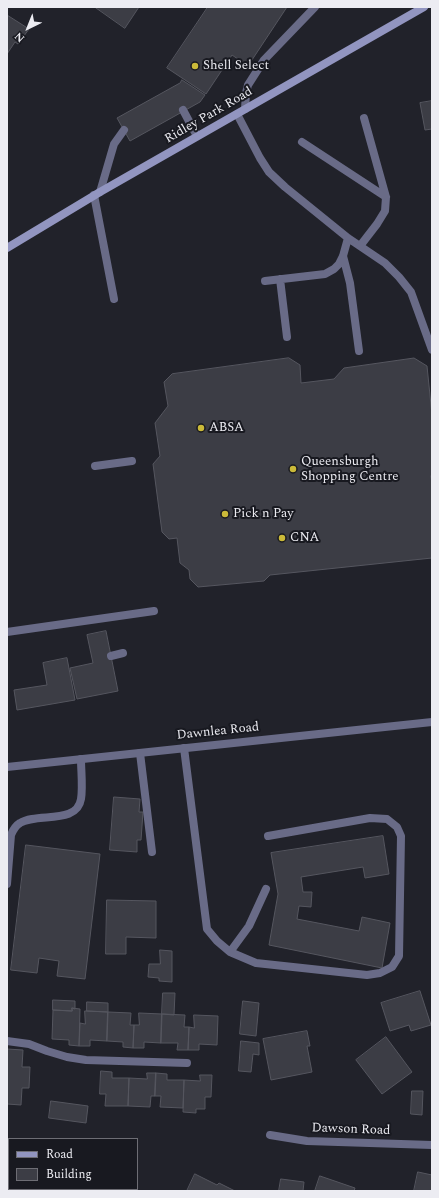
<!DOCTYPE html>
<style>
body{margin:0}
#map{position:relative;width:439px;height:1198px;overflow:hidden;background:#21222a;font-family:Spectral,serif}
canvas{display:block}
.frame{position:absolute;inset:0;border:8px solid #ececf2;pointer-events:none}
.legend{position:absolute;left:8px;top:1138px;width:130px;height:52px;box-sizing:border-box;background:#181920;border:1px solid #6d6d74;margin:0;padding:5px 7px;list-style:none;font-size:12px;color:#ececf2}
.legend li{display:flex;align-items:center;gap:8px;height:20px}
.legend b{width:20px;border:1px solid #6d6d74}
.north{position:absolute;left:8px;top:8px;width:40px;height:40px;-webkit-text-stroke:3px #181920;paint-order:stroke;rotate:223deg;font-size:11px;font-weight:700;line-height:16px;text-align:center;color:#ececf2}
.north::after{content:'';display:block;margin:auto;width:14px;height:18px;background:#ececf2;clip-path:polygon(50% 0,100% 100%,50% 72%,0 100%)}
</style>
<div id="map">
<canvas width="439" height="1198"></canvas>
<div class="frame"></div>
<ul class="legend">
<li><b style="height:5px;background:#9295c0"></b>Road</li>
<li><b style="height:11px;background:#3c3d45"></b>Building</li>
</ul>
<div class="north">N</div>
</div>
<script>
const ctx = document.querySelector('canvas').getContext('2d');
ctx.lineJoin = 'round';
function fillPath(path, color) {
  ctx.fillStyle = color;
  ctx.fill(path, 'evenodd');
}
function strokePath(path, color, width, dash) {
  ctx.strokeStyle = color;
  ctx.lineWidth = width;
  ctx.lineCap = dash ? 'butt' : 'round';
  ctx.setLineDash(dash || []);
  ctx.stroke(path);
}
function write(font, color, halo, rows, align = 'center') {
  ctx.font = font + ' Spectral,serif';
  ctx.lineWidth = 4;
  ctx.setLineDash([]);
  ctx.textBaseline = 'middle';
  ctx.strokeStyle = halo;
  ctx.fillStyle = color;
  for (const [text, x, y, turn = 0] of rows) {
    ctx.save();
    ctx.translate(x, y);
    ctx.rotate((+turn || 0) * Math.PI / 180);
    ctx.textAlign = isNaN(turn) ? turn : align;
    if (halo) ctx.strokeText(text, 0, 0);
    ctx.fillText(text, 0, 0);
    ctx.restore();
  }
}
const building = new Path2D(`
 M95 7H139L125 28Z
 M208 7H287L248 66 232 55 206 94 167 68Z
 M7 15 29 29 18 44 15 42 7 54Z
 M182 80 205 95 200 102 130 141 117 118 180 83Z
 M432 101V129L425 130 420 103Z
 M289 358 300 365 301 383 334 379 344 368 414 358 427 366 432 415V474L431 476 432 484V558L270 575 264 581 198 587 190 579 189 570 180 563 177 538 169 539 162 532 153 464 160 456 155 423 168 406 164 382 172 374Z
 M106 631 118 691 77 699 70 668 93 663 87 635Z
 M67 658 75 700 17 710 14 690 47 685 43 663Z
 M114 797 140 799 139 812H143L141 840H137V852L110 850Z
 M383 836 389 874 365 878 363 867 301 877 303 892H312L311 907 299 906 297 919 359 931 362 917 390 923 382 968 269 945 278 894 271 853Z
 M26 845 100 854 85 979 57 976 59 961 39 958 37 973 11 970Z
 M107 900 156 901V938L126 937V954H106Z
 M160 950 172 951V982L159 981V978L148 977 149 964H160Z
 M420 991 431 1025 411 1031 409 1025 390 1031 381 1003Z
 M163 993H175L174 1015 162 1014Z
 M53 1000 75 1001V1009L72 1008V1011L53 1010Z
 M243 1001 259 1003 256 1036 240 1034Z
 M87 1002 108 1003V1012L87 1011Z
 M72 1008 80 1009 79 1046 69 1045V1040L52 1039 53 1010 72 1011Z
 M85 1011 108 1012 107 1041 90 1040V1046H79L80 1023 85 1024Z
 M108 1012 131 1013 130 1025H134L133 1048 123 1047V1042L107 1041Z
 M139 1013 162 1014 161 1043 144 1042V1048H133L134 1025H139Z
 M162 1014 185 1015 184 1027H189L188 1050H177L178 1043H161Z
 M194 1015 218 1016 217 1045 199 1044V1050H188L189 1027 194 1028Z
 M307 1031 310 1046H307L312 1072 271 1080 263 1039Z
 M386 1037 412 1072 382 1094 356 1060Z
 M241 1041 259 1043V1055L253 1054 251 1072 239 1071Z
 M7 1049 23 1050 22 1067H30L29 1088H22L21 1105 7 1104Z
 M101 1071 112 1072V1078H129L128 1106H105L106 1094H100Z
 M147 1073H156L155 1096H151L150 1107 128 1106 129 1078 147 1079Z
 M156 1073 167 1074V1080H184L183 1108 160 1107 161 1096H155Z
 M200 1075H212L211 1097H205V1109H196V1113L183 1112 184 1080 200 1081Z
 M412 1091H423L422 1115 411 1114Z
 M51 1101 88 1106 86 1123 49 1118Z
 M7 1149H9V1189H13V1191H7Z
 M418 1172 432 1175V1191H414Z
 M195 1174 217 1185 219 1183 235 1191H187Z
 M320 1176 355 1188 354 1191H315Z
 M281 1179 304 1182 303 1191H279Z
 M97 1189H120V1191H97Z`);
fillPath(building, '#3c3d45');
strokePath(building, '#55565f', 1);
strokePath(new Path2D(`
 M245 109 246 93 248 85 264 60 315 7
 M183 110 197 136
 M237 114 260 158 269 172 285 187 348 238 385 263 399 277 411 292 432 350
 M302 142 386 197
 M100 192 114 144 124 130
 M94 195 114 299
 M360 246 377 224 385 211 386 197 364 118
 M343 256 350 283 359 351
 M280 279 287 337
 M265 281 325 274 334 269 339 264 343 256 348 238
 M95 466 132 461
 M7 632 154 611
 M111 656 123 653
 M184 748 207 929 217 941 230 952 256 963 367 975 380 973 392 967 399 956 401 836 397 827 387 819 370 818 268 836
 M140 753 152 852
 M7 884 11 835C13 830 15 826 20 823 37 812 77 825 81 799 83 787 81 771 81 759
 M230 952 249 926 266 889
 M7 1041 29 1044 47 1051 67 1057 86 1060 187 1063
 M7 1143H9
 M32 1191V1189`), '#696b87', 8);
strokePath(new Path2D(`
 M7 767 432 722
 M270 1135 307 1141 432 1145`), '#696b87', 8);
strokePath(new Path2D(`
 M7 248 100 192 424 7`), '#9295c0', 8);
for (const [x, y, r, color] of [
 [195,66,4,"#cbba39"],
 [201,428,4,"#cbba39"],
 [293,469,4,"#cbba39"],
 [225,514,4,"#cbba39"],
 [282,538,4,"#cbba39"]
]) {
  const dot = new Path2D();
  dot.arc(x, y, r, 0, 2 * Math.PI);
  ctx.fillStyle = color;
  ctx.fill(dot);
  strokePath(dot, '#181920', 1.5);
}
write('13px', '#ececf2', '#181920', [
 ["Shell Select",203,66],
 ["ABSA",209,428],
 ["Queensburgh",301,462],
 ["Shopping Centre",301,477],
 ["Pick n Pay",233,514],
 ["CNA",290,538]
], 'left');
write('13px', '#ececf2', '#181920', [
 ["Ridley Park Road",209,116,-30],
 ["Dawnlea Road",218,732,-6],
 ["Dawson Road",351,1130,2]
]);
</script>
